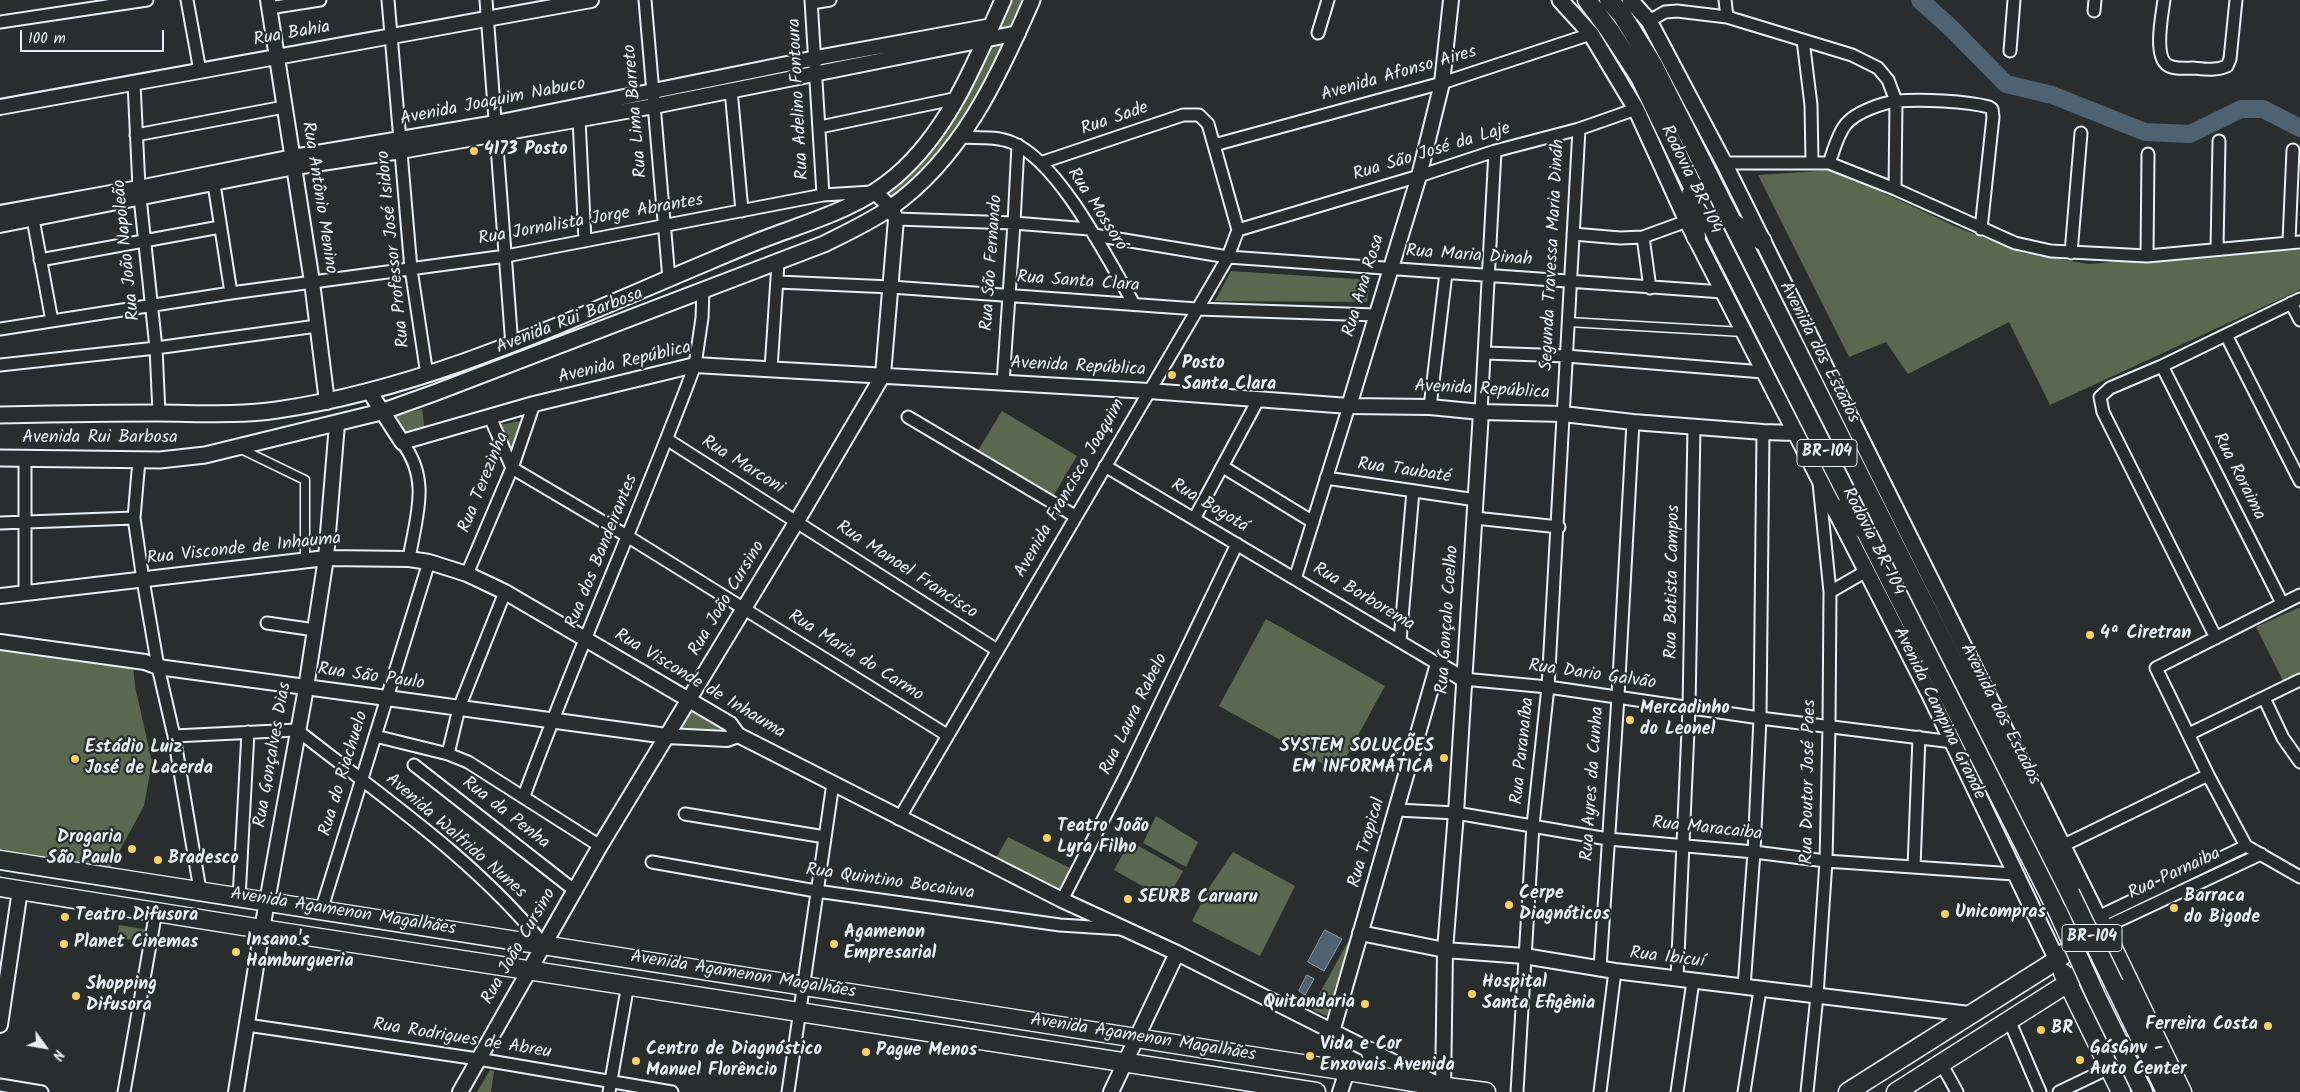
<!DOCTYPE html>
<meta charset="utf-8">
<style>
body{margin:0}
#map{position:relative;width:2300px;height:1092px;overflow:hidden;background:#2a2d2e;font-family:Kalam,sans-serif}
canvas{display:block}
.north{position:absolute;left:20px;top:1022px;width:50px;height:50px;-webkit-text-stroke:4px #2a2d2e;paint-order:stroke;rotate:122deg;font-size:14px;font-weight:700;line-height:20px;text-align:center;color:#e8f1f8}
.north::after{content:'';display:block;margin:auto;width:18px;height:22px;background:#e8f1f8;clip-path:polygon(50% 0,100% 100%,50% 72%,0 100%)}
.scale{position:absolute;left:20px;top:30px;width:144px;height:22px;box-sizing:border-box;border:2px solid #e8f1f8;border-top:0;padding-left:6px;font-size:15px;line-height:18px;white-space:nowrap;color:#e8f1f8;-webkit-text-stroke:4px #2a2d2e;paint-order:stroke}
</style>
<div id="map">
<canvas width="2300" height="1092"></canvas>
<div class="north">N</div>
<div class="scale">100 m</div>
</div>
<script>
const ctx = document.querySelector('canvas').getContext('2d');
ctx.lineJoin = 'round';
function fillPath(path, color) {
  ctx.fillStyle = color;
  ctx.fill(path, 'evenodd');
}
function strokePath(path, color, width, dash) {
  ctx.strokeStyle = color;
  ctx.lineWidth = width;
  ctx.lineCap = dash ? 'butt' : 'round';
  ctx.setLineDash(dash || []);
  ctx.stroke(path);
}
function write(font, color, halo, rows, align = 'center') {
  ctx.font = font + ' Kalam,sans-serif';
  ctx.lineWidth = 4.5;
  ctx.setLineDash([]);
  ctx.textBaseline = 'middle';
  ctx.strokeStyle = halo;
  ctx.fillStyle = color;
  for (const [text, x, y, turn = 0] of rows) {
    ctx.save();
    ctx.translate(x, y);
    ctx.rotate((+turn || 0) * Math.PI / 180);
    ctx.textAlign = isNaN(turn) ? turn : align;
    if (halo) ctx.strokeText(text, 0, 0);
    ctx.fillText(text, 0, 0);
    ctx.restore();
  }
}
fillPath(new Path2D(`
 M1005 0H1025L1011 30 991 34Z
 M1006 39C984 89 956 137 919 177 911 187 900 195 890 203L880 191 911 165 988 42Z
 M1834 170 1957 227 2023 253 2089 264 2211 254 2300 250V290L2050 405 2009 322 1908 374 1886 342 1849 357 1758 175Z
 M1231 271 1370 280 1367 302 1215 301Z
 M422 409 425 432 404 437 385 418Z
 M1002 411 1077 456 1052 498 977 452Z
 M526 420 510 459 499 425Z
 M2300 607V675L2284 683 2256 627Z
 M1266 619 1385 686 1338 772 1219 706Z
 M0 645 133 664 135 686 152 762 144 806 108 872 0 854Z
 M691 710 730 731 733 738 674 732Z
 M1156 816 1198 842 1186 867 1143 843Z
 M1008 837 1070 868 1059 890 996 858Z
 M1130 841 1183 871 1167 900 1114 870Z
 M1233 852 1295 886 1260 956 1192 921 1209 888Z
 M119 925 149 930 147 942 117 938Z
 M1351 936 1327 1016 1311 1009Z
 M490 1070 494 1071 491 1092H477Z`), '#5a6850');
const water = new Path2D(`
 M1325 930 1342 939 1324 971 1308 962Z
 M1307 975 1314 979 1305 995 1299 991Z`);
fillPath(water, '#4e6271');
strokePath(water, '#8c9ba7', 1);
strokePath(new Path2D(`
 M1920 0 1952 29 2006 84 2052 95 2145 132 2190 134 2241 109H2263L2300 128`), '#4e6271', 18);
const pedestrian = new Path2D(`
 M1568 322 1743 332
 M239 448 305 480V559`);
const minor = new Path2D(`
 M187 0 200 71
 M388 0 411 269 427 375
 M486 0 512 346
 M645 0 669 279
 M811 0 823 195
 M1725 0 1727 17
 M2164 0C2162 15 2154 53 2166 64 2173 70 2185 68 2193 68 2204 69 2216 71 2227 66L2230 59 2236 0
 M812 3 830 0
 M269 8 320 0
 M2094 11 2095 0
 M1649 21 1665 12 1677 11 1727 17 1852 55 1878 68 1888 80 1896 101 1895 189
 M0 22 147 0
 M1318 33 1328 0
 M1803 40 1811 105 1812 161
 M2010 51 2014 0
 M134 83 139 188 156 348 159 413
 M731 90 742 211
 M579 119 585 241
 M820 127 958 98
 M136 135 284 107
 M960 137C977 138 997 136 1013 143 1060 163 1108 260 1134 304
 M1214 145 1442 83 1591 34
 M1724 163H1829L1895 189 2015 243 2051 251 2147 256 2300 242
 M1829 163C1834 150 1837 135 1846 124 1856 112 1882 103 1897 101 1921 99 1966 101 1989 107L1992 109 1993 117 1981 229
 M214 184 231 293
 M33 219 52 321
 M896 219 1014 223 1089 229
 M1238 230 1419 176 1495 151 1579 129 1636 109
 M1573 234 1620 238 1643 237 1687 221
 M1094 235 1228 257 1723 292
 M1643 237 1650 288
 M2289 241 2293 150
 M2217 249 2219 141
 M2071 253 2081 133
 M2147 256 2148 154
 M40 260 220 227
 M778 282 891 287 1197 309 1376 315
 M2291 303 2300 320
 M0 329 231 293 506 256 823 195 872 192
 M2226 335 2300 481
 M1486 353 1566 356 1763 372
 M0 365 156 348 317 326
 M2162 366 2282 603
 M771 369 778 263
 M1003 383 1014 223 1018 145
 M1430 407 1446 273
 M1481 412 1495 151
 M490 417 512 468 627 536 947 735
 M908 417 1075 516
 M668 440 997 650
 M402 442C431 480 416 516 409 559
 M25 458V594
 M139 460 134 518 143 580 158 667 174 736 200 890
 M1105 466 1438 664
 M1223 467 1313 522
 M1326 478 1476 500
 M1475 518 1559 527
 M1194 519 1258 400
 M0 523 134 518
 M467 574 512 468 534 404
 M1295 579 1349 406
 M1830 592 1868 570
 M2300 595 2156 668 2208 775 2246 846 2300 877
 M267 623 315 630
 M2216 638 2103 412 2100 397 2110 388 2162 366 2300 299
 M1400 641 1413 491
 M1463 679 1548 687 1760 718 1953 742
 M2264 698 2283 738 2300 762
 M2189 734 2300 680
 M174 736 297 730C382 797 476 860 544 945
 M375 736 448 754 468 762 600 846
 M448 754 459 708 505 592
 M414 765 574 890
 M524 796C577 651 641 510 695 365L702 318 703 291
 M1397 810 1456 813 1608 839 1754 852 1826 861 2014 874
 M685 814 825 837
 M899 819 1228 257 1238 230 1208 124 1199 115H1183L1043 162
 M2064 845 2208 775
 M652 862 816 891 1060 925 1122 929
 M1914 867 1919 737
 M239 898 248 732
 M1062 900 1125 777 1237 544
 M321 911 429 562
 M2098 917 2246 846
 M2103 928 2261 854
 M1600 968 1618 697 1633 422
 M1677 978 1689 708 1694 427
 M1744 987 1754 852 1760 718 1763 432
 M2009 1020 2040 1092
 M247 1025 478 1059 672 1092
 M1941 1063 1957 1092
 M0 1085 42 1092
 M124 1092 156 911
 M609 1092 628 984
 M788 1092 833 783
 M1517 1092 1533 825 1548 687 1579 129
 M1600 1092 1615 971
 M1677 1092 1693 981
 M1744 1092 1760 990
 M1807 1092 1817 996 1826 861 1829 726 1830 592 1819 483
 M2059 1092 2109 1068`);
const tertiary = new Path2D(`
 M268 0 312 282 327 402
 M0 107 591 0
 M0 213 139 188 293 157 496 123 816 58 992 26
 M0 225 295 167 401 151 654 106 1018 33
 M369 391 402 442 534 404 695 365 1149 391 1349 406 1430 407 1481 412 1563 414 1633 422 1763 432 1796 433
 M1349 406 1419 176 1442 83 1451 0
 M0 596 326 558 409 559 429 562 467 574 505 592 730 724 738 735 1062 900 1177 953 1433 1082
 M0 642 145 662 158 667 667 736 727 739 738 735
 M1360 933 1445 950 1524 956 1615 971 1969 1014
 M0 1025 20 890
 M1332 1032 1438 664 1463 679
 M236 1092 262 929 306 688 326 558 337 424
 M460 1092 600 846 797 521 883 375 896 219 891 208 875 192
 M1111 1092 1177 953
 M1340 1092 1347 1071
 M1443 1092 1445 950 1456 813 1481 412`);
const secondary = new Path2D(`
 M1560 0 1591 34 1636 109 1687 221 1930 695 2057 960
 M1630 0 1649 21 1724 163 2098 917
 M0 415C52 414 104 413 156 413 197 413 236 416 277 410 429 388 567 321 708 262 729 253 750 244 772 236 815 220 860 207 896 176 949 130 975 63 1003 0
 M0 458 160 460 205 455 381 412 434 393 824 244C846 233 870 222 890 208 961 159 999 76 1032 0`);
const primary = new Path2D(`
 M0 860 1347 1071 1431 1085 1486 1092
 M0 887 262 929 1316 1092
 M2063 973 2121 1092
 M1371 1052 1374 1062 1372 1075
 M1848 1092 2057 960 2070 949 2098 917 2182 1092
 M1896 1092 2068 983 2083 969 2100 936`);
const trunk = new Path2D(`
 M1587 0 1610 31 1640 77 1718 239 2058 912
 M1609 0 1622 15 1653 65 2070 893
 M1691 194 1696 237
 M1735 224 1762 241
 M1835 508 1863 529
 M2114 984 2166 1092
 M2096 996 2143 1092`);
strokePath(pedestrian, '#e8f1f8', 11);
strokePath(minor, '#e8f1f8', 15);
strokePath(tertiary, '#e8f1f8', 18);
strokePath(secondary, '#e8f1f8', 19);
strokePath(primary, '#e8f1f8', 21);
strokePath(trunk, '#e8f1f8', 21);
strokePath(pedestrian, '#2a2d2e', 8);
strokePath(minor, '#2a2d2e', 11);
strokePath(tertiary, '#2a2d2e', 14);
strokePath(secondary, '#2a2d2e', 15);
strokePath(primary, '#2a2d2e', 18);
strokePath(trunk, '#2a2d2e', 18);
const trunkBridge = new Path2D(`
 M2070 893 2114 984
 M2058 912 2096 996`);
strokePath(trunkBridge, '#e8f1f8', 21, []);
strokePath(trunkBridge, '#2a2d2e', 18);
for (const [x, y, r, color] of [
 [474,151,5,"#ffd166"],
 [1172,375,5,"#ffd166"],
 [2090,635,5,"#ffd166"],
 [1630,720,5,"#ffd166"],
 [1444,758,5,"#ffd166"],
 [75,759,5,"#ffd166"],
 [1047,838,5,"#ffd166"],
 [132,849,5,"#ffd166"],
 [158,860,5,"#ffd166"],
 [1128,899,5,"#ffd166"],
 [1509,905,5,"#ffd166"],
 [2174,908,5,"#ffd166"],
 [1945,914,5,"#ffd166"],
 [65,917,5,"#ffd166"],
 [64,944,5,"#ffd166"],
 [834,944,5,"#ffd166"],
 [236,952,5,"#ffd166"],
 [1472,994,5,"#ffd166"],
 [76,996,5,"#ffd166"],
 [1365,1004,5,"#ffd166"],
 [2268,1026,5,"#ffd166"],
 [2041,1030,5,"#ffd166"],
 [866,1052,5,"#ffd166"],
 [1310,1056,5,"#ffd166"],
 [2080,1060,5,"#ffd166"],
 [636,1061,5,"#ffd166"]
]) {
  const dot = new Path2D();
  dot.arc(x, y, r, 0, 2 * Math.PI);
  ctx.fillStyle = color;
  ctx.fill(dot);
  strokePath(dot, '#2a2d2e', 2);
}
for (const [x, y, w] of [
 [1827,453,60],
 [2092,938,60]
]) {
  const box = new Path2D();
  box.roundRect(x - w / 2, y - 13.5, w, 27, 4);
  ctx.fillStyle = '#2a2d2e';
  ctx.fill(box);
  strokePath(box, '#e8f1f8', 1);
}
write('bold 16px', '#e8f1f8', null, [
 ["BR-104",1827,453],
 ["BR-104",2092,938]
]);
write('18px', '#e8f1f8', '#2a2d2e', [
 ["Rua Bahia",292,35,-10],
 ["Avenida Afonso Aires",1399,75,-16],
 ["Rua Adelino Fontoura",800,99,-93],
 ["Avenida Joaquim Nabuco",493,103,-11],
 ["Rua Lima Barreto",637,111,-95],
 ["Rua Sade",1115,120,-19],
 ["Rua São José da Laje",1432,153,-17],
 ["Rodovia BR-104",1690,180,64],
 ["Rua Antônio Menino",318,198,81],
 ["Rua Mossoró",1096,210,57],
 ["Rua Jornalista Jorge Abrantes",591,221,-10],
 ["Rua Professor José Isidoro",395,249,-96],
 ["Rua João Napoleão",128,250,-96],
 ["Segunda Travessa Maria Dináh",1554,255,-87],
 ["Rua Maria Dinah",1469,257,4],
 ["Rua São Fernando",993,263,-86],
 ["Rua Santa Clara",1078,283,4],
 ["Rua Ana Rosa",1365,286,-73],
 ["Avenida Rui Barbosa",570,322,-21],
 ["Avenida dos Estados",1818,353,63],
 ["Avenida República",625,364,-13],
 ["Avenida República",1078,368,3],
 ["Avenida República",1482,391,3],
 ["Avenida Rui Barbosa",100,439],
 ["Rua Marconi",742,466,32],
 ["Rua Taubaté",1404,472,8],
 ["Rua Roraima",2238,477,63],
 ["Rua Terezinha",485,483,-68],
 ["Avenida Francisco Joaquim",1071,489,-60],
 ["Rua Bogotá",1209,507,31],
 ["Rodovia BR-104",1872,542,63],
 ["Rua Visconde de Inhauma",244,550,-6],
 ["Rua dos Bandeirantes",603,552,-68],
 ["Rua Manoel Francisco",906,571,33],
 ["Rua Batista Campos",1674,582,-89],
 ["Rua Borborema",1363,598,31],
 ["Rua João Cursino",728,599,-59],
 ["Rua Gonçalo Coelho",1449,620,-86],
 ["Rua Maria do Carmo",855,657,32],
 ["Rua Dario Galvão",1592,676,8],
 ["Rua São Paulo",371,678,8],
 ["Rua Visconde de Inhauma",699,685,31],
 ["Avenida Campina Grande",1938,714,64],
 ["Rua Laura Rabelo",1135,715,-64],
 ["Avenida dos Estados",1999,715,63],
 ["Rua Paranaíba",1524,751,-84],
 ["Rua Gonçalves Dias",274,755,-80],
 ["Rua do Riachuelo",345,774,-73],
 ["Rua Doutor José Paes",1810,782,-89],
 ["Rua Ayres da Cunha",1594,784,-86],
 ["Rua da Penha",505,814,38],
 ["Rua Maracaiba",1707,830,6],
 ["Avenida Walfrido Nunes",455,837,41],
 ["Rua Tropical",1368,843,-74],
 ["Rua Parnaiba",2175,875,-25],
 ["Rua Quintino Bocaiuva",890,883,8],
 ["Avenida Agamenon Magalhães",343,913,9],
 ["Rua João Cursino",520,947,-60],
 ["Rua Ibicuí",1667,959,7],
 ["Avenida Agamenon Magalhães",743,976,9],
 ["Avenida Agamenon Magalhães",1143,1039,9],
 ["Rua Rodrigues de Abreu",462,1040,9]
]);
write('bold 18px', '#e8f1f8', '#2a2d2e', [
 ["4173 Posto",484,151],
 ["Posto",1182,365],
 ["Santa Clara",1182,386],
 ["4ª Ciretran",2100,635],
 ["Mercadinho",1640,710],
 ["do Leonel",1640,731],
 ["SYSTEM SOLUÇÕES",1434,748,"right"],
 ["EM INFORMÁTICA",1434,769,"right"],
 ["Estádio Luiz",85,749],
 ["José de Lacerda",85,770],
 ["Teatro João",1057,828],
 ["Lyra Filho",1057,849],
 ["Drogaria",122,839,"right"],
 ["São Paulo",122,860,"right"],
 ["Bradesco",168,860],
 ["Cerpe",1519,895],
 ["Diagnóticos",1519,916],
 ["Barraca",2184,898],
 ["do Bigode",2184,919],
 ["SEURB Caruaru",1138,899],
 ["Unicompras",1955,914],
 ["Teatro Difusora",75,917],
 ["Agamenon",844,934],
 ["Empresarial",844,955],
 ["Insano's",246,942],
 ["Hamburgueria",246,963],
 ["Planet Cinemas",74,944],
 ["Hospital",1482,984],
 ["Santa Efigênia",1482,1005],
 ["Shopping",86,986],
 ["Difusora",86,1007],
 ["Quitandaria",1355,1004,"right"],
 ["Ferreira Costa",2258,1026,"right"],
 ["BR",2051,1030],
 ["Vida e Cor",1320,1046],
 ["Enxovais Avenida",1320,1067],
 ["GásGnv -",2090,1050],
 ["Auto Center",2090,1071],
 ["Centro de Diagnóstico",646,1051],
 ["Manuel Florêncio",646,1072],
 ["Pague Menos",876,1052]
], 'left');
</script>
